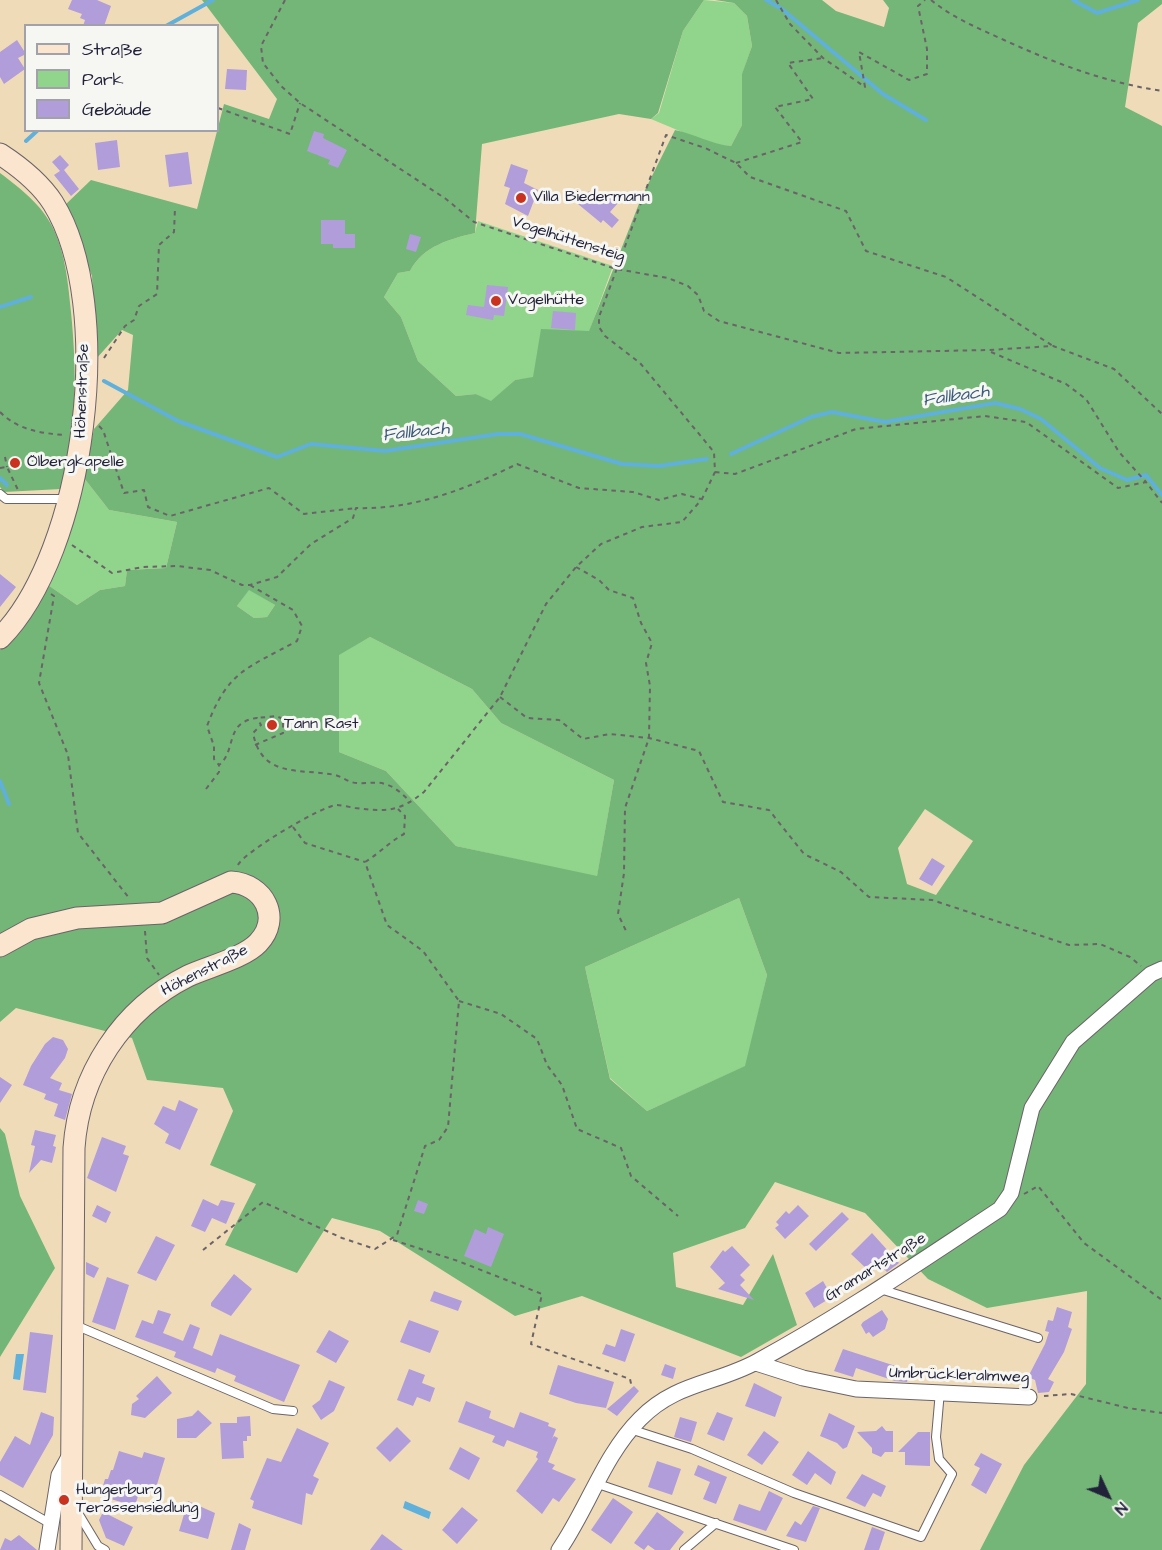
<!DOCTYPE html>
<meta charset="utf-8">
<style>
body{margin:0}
#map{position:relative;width:1162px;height:1550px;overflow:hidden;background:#f0dbb9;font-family:"Architects Daughter",sans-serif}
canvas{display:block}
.legend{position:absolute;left:24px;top:24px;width:195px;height:108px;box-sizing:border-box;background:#f6f6f2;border:2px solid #a1a1a9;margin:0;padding:8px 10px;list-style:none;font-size:18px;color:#22223b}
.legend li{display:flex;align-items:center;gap:12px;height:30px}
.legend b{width:30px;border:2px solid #a1a1a9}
.north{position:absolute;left:1078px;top:1466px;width:60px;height:60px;-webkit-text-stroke:4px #f6f6f2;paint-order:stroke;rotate:134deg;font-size:16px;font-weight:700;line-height:24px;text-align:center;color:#22223b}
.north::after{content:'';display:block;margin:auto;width:21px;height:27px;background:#22223b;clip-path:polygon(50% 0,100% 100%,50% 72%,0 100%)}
</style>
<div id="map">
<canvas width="1162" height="1550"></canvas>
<ul class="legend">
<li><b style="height:8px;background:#fbe5cf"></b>Straße</li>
<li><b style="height:16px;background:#91d48c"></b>Park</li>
<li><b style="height:16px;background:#b09dda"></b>Gebäude</li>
</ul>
<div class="north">N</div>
</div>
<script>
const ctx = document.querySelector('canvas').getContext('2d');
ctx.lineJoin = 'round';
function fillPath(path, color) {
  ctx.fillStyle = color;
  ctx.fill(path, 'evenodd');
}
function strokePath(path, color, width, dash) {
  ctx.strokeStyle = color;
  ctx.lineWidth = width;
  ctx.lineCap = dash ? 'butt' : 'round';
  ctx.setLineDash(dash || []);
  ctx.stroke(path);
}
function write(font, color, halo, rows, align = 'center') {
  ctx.font = font + ' "Architects Daughter",sans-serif';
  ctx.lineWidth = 6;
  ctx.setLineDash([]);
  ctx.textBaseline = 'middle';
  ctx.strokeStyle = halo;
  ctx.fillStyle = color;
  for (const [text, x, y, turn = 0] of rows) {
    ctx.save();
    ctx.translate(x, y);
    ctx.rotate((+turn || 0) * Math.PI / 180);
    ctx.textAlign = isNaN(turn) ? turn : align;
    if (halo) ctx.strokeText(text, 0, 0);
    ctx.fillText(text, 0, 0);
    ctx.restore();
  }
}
fillPath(new Path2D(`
 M704 0 734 3 747 16 752 46 742 75V125L731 146 713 145 651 119 659 113 683 31Z
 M478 221 613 266 589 332 533 378 515 380 491 402 476 394 456 396 418 361 401 317 384 297 398 273 410 271C423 246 450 239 475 233Z
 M84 478 109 510 177 522 166 568 127 570 125 586 100 590 77 605 48 585Z
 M249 589 275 605 267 617 254 618 237 606Z
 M370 637 472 689 501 723 614 780 597 877 456 846 386 771 339 752V654Z
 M739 898 767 975 746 1066 647 1111 610 1078 585 967Z`), '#91d48c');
fillPath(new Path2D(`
 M202 0H704L683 31 658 113 651 119 619 114 482 144 475 233C450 239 423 246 410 271L398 273 384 297 401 317 418 361 456 396 476 394 491 401 515 380 533 377 541 329 589 331 642 196 675 130C695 134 710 144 731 146L742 125V74L752 46 747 16 734 3 715 0H822L836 11 884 27 889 8 883 0H1162V4L1138 23 1125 107 1162 126V1550H980L1024 1465 1086 1384 1087 1291 987 1308 928 1279 865 1213 775 1182 745 1228 673 1253 676 1287 743 1305 773 1254 797 1325 741 1357 582 1296 515 1316 380 1231 332 1218 297 1273 225 1245 256 1184 210 1165 233 1111 223 1088 147 1080 132 1038 16 1008 0 1022V650C22 632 37 612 48 585L77 605 100 590 125 586 127 570 166 568 177 522 109 510 84 478 94 429 128 390 133 335 122 330 96 359 92 276 64 206 91 180 197 209 224 104 269 119 277 99ZM249 590 275 605 267 617 254 618 237 606ZM370 637 472 689 501 723 614 780 597 876 456 846 386 771 339 752V655ZM925 809 973 841 936 895 907 884 898 848ZM739 898 767 975 745 1066 647 1111 610 1079 585 967Z
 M0 173C20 188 42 205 53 228 66 255 68 284 71 312 77 374 77 428 61 489L4 492 0 487Z
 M0 1128 5 1134 20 1196 55 1268 0 1357Z`), '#74b678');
fillPath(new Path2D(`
 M16 1354H24L20 1380 13 1379Z
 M405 1501 431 1512 429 1519 403 1508Z`), '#5fb0da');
strokePath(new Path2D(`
 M766 0 782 9 883 94 926 120
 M1073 0 1097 13 1138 0
 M166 26 213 0
 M26 141 38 130
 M0 307 31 297
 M104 381 178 421 277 457 311 444 385 451 498 434H520L622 464 659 466 707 459
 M731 454 811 417 832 412 885 422 995 403 1020 409 1041 419 1100 468 1127 480 1146 475 1162 495
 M0 478 7 485
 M0 781 9 804`), '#5fb0da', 4);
fillPath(new Path2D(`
 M72 0H97L111 6 104 26H83L85 20 80 18 82 14 68 9Z
 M17 40 26 54 18 58 25 69 4 84 0 77V52Z
 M227 69 247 70 246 90 225 89Z
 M314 131 324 134 323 138 347 150 338 168 328 164 330 160 307 151Z
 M117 140 120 167 98 170 95 143Z
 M188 152 192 184 169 187 165 155Z
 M60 155 69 165 64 170 79 189 71 196 54 175 60 171 52 162Z
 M511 164 528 170 524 183 538 190 528 216 505 204 510 188 504 186Z
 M589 191 602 202 607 195 618 203 610 212 619 220 612 228 603 220 601 223 578 204Z
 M321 220H345V234H355V248H333V244H321Z
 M410 234 421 237 416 252 406 249Z
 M487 285 508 287 504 316 494 315 493 320 466 315 468 305 484 307Z
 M553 311 576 313 575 330 551 328Z
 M0 574 16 587 0 607Z
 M932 858 945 866 932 886 919 879Z
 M53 1037 63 1040 68 1049 65 1058 50 1078 62 1083 59 1090 72 1094 65 1120 54 1116 58 1104 44 1099 46 1094 23 1085 31 1066 45 1044Z
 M0 1077 12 1085 0 1103Z
 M179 1100 198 1109 180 1150 165 1143 169 1134 154 1124 163 1106 175 1111Z
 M35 1130 56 1135 53 1146 56 1147 52 1163 41 1160 29 1173 35 1146 31 1145Z
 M102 1137 126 1146 123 1154 129 1156 116 1192 87 1178Z
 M203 1199 218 1206 221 1200 235 1203 226 1224 212 1218 205 1232 191 1226Z
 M418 1200 428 1204 424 1214 414 1211Z
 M97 1205 111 1212 106 1223 92 1216Z
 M798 1205 809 1216 785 1239 775 1228 779 1225 776 1222 786 1211 789 1214Z
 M842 1212 849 1219 816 1251 809 1244Z
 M488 1227 504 1234 491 1267 464 1256 475 1229 486 1234Z
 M872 1233 899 1263 887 1272 879 1264 871 1273 851 1254Z
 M156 1236 175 1245 156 1281 137 1273Z
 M732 1246 750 1265 740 1275 745 1280 740 1285 754 1300 718 1289 725 1283 710 1267 723 1250 725 1252Z
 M86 1262 99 1268 94 1278 86 1274Z
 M234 1274 252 1289 231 1316 211 1306V1303Z
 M107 1277 129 1285 115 1330 92 1322Z
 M823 1281 832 1297 814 1308 805 1293Z
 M434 1291 462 1301 458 1311 430 1301Z
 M1057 1307 1072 1312 1068 1327 1072 1329 1064 1352 1048 1379 1054 1382 1049 1392 1038 1393 1035 1380 1028 1377 1045 1344 1049 1332 1045 1331 1048 1320 1053 1321Z
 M158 1310 171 1314 163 1333 183 1341 190 1324 200 1328 193 1348 212 1356 220 1334 300 1365 284 1402 234 1381 236 1376 217 1368 215 1373 174 1357 176 1352 135 1337 142 1320 153 1324Z
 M882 1310 888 1319 885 1329 873 1337 869 1332 866 1334 861 1325 863 1322Z
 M409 1320 439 1331 430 1353 400 1342Z
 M621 1329 635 1334 625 1362 602 1354 606 1344 615 1347Z
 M329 1330 349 1341 336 1363 316 1352Z
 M30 1332 53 1335 46 1393 23 1390Z
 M843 1349 911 1371 907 1382 895 1381 856 1368 853 1377 834 1371Z
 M665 1364 676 1368 673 1379 661 1375Z
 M558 1365 614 1382 606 1408 576 1403 549 1394Z
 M409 1369 425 1375 422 1383 435 1388 430 1402 417 1397 413 1406 397 1400Z
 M157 1376 172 1393 145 1418 131 1415 132 1404 139 1399 136 1396Z
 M329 1380 345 1387 334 1411 321 1420 312 1406 320 1400Z
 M754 1383 782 1397 775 1417 745 1406Z
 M634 1386 639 1391 617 1416 607 1409Z
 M466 1401 491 1411 489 1418 514 1428 520 1412 549 1423 548 1426 556 1429 552 1439 554 1436 558 1438 548 1462 555 1465 552 1469 576 1479 559 1502 553 1498 542 1514 516 1491 538 1459 536 1457 538 1452 507 1440 504 1447 492 1442 495 1436 458 1422Z
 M198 1410 212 1423 196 1438H177V1419L192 1416Z
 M41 1412 54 1417 53 1435 23 1488 0 1475V1462L15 1436 30 1445Z
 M717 1412 733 1418 724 1441 707 1434Z
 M829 1413 855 1426 847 1447 843 1449 837 1443 820 1436Z
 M250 1416 251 1436H247V1441H243L244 1458 222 1459 220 1423H237V1417Z
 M680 1417 697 1422 691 1442 674 1437Z
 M882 1426 886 1431H893V1452H885L881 1457 872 1453V1448L857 1432 876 1431Z
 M397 1427 411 1441 390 1462 376 1448Z
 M297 1428 329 1443 313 1476 319 1479 312 1495 306 1493 302 1525 252 1508 254 1501 250 1499 267 1458 281 1462Z
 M764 1431 779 1442 762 1465 747 1455Z
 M918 1432H930V1466L905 1465V1452H898Z
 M460 1447 480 1458 469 1480 449 1469Z
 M119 1451 142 1458 144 1452 165 1458 155 1491 141 1486 135 1506 100 1496 105 1479H108L111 1470H113Z
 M808 1451 836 1472 831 1485 815 1473 807 1485 792 1475Z
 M981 1453 1002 1464 986 1494 971 1485 980 1468 974 1465Z
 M657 1461 681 1469 672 1495 648 1487Z
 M698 1465 727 1477 716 1504 703 1499 710 1482 694 1475Z
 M862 1474 886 1486 881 1497 873 1493 865 1507 846 1498Z
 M769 1491 783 1498 766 1531 733 1520 739 1504 760 1511Z
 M613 1498 633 1512 611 1544 591 1530Z
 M188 1501 215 1513 208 1539 179 1531Z
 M813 1506 820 1508 806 1542 786 1536 795 1521 801 1525Z
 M462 1507 478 1520 457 1544 442 1530Z
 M103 1512 133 1527 124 1546 106 1538 99 1520Z
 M657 1512 684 1532 670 1550H655L648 1545 644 1550 634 1543Z
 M239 1523 251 1529 245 1550H231Z
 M872 1527 885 1532 879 1550H864Z
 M382 1534 403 1550H370Z
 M19 1535 37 1550H0L5 1538 11 1541Z`), '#b09dda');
const lane = new Path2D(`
 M0 494 6 499H67
 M880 1289 1038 1338
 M75 1325 273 1409 293 1411
 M630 1429 692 1449 794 1493 921 1537 952 1474 939 1459 936 1437 940 1391
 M598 1484 794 1550
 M0 1495 51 1524
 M75 1508 98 1546 105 1550
 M684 1550 716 1523`);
const street = new Path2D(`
 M756 1363 803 1378 856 1389 1029 1397
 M47 1550 59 1475 71 1453
 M559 1550C588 1508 604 1455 640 1419 676 1382 717 1384 758 1361 841 1316 921 1261 1000 1209L1011 1193 1032 1108 1073 1042 1151 974 1162 969`);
const secondary = new Path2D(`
 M0 154C20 167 40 183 53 203 117 306 85 553 0 638
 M0 946 31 929 77 918 162 913 231 882C264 884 282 918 258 943 244 958 207 967 188 976 122 1009 79 1075 74 1148L71 1550`);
strokePath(lane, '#6a6367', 10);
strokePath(street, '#6a6367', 17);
strokePath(secondary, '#6a6367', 23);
strokePath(new Path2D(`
 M285 0 261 46 263 63 281 86 300 103 446 199 474 222 616 269 668 278 688 286 698 295 704 311 719 321 839 353 989 350 1053 346 1114 369 1162 414
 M776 0 790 24 823 58 865 87 859 52 909 80 927 74V49L918 6 925 0
 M931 0C953 18 978 28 1004 40 1057 64 1104 82 1162 91
 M218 108 290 134 300 103
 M736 163 802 142 775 107 813 99 788 63 823 58
 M991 352 1066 384 1086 399 1119 452 1146 482
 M104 358 125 326 134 320 139 306 157 294 159 245 174 232 175 208
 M0 412C18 430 40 433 64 435
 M99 426 103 430 124 493 144 490 148 507 170 516 269 488 304 514 356 508
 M5 457 7 467
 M0 468 7 467 18 490
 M715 472 735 474 856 429 985 416 1026 422 1118 488 1146 482 1162 503
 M72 545 112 573 143 567 177 566 210 570 242 585H250L277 577 311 544 353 518 356 508C413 510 467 489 517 464L579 488 633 492 659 500 682 494 701 499
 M576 567 599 580 609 590 633 598 641 623 652 643 646 663 650 686 649 738 625 808 624 873 618 914 627 933
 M250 585 293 610 302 626 297 641C248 668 228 670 207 726L214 746V759L219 765C237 751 224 722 257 718L261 725 253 733C262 779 300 768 335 775 343 777 349 783 357 783 366 784 376 781 385 784 396 787 403 795 411 802
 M51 594 54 596 39 683 68 755 78 833 129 898
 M500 697 527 718 559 720 583 739 610 734 649 738 699 751 723 802 769 810 804 854 841 872 869 897 932 900 1069 945 1100 944 1130 957 1141 966
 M255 745 283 733V719L276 716 257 718
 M206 789 219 772V765
 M293 827 305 843 365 862
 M238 865C244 852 320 807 336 805 342 805 349 807 355 808 386 812 399 812 424 792L500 697 546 604 576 567 601 544 642 527 682 522 702 499 715 472 714 452 640 363 605 336 599 327V317L666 135 705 148 736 163 750 177 846 211 866 251 946 277 1053 346
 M145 931 147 958 159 975
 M459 1001 501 1014 537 1039 547 1065 562 1085 577 1129 621 1148 631 1176 678 1216
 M1024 1194 1038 1186 1084 1243 1162 1300
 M393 1240 458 1261 542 1294 531 1344 630 1379 632 1388
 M203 1250 263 1202 342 1238 375 1249 397 1235 425 1146 439 1140 448 1127 459 1001 423 951 387 925 365 862C380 853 389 842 404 834L405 816 398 809
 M1044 1396 1071 1394 1128 1408 1162 1413`), '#6a6367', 2, [4.5, 4.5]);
strokePath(lane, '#fff', 8);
strokePath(street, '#fff', 15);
strokePath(secondary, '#fbe5cf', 21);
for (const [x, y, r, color] of [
 [521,198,6,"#c8321e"],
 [496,301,6,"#c8321e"],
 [15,463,6,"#c8321e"],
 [272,725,6,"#c8321e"],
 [64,1500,6,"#c8321e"]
]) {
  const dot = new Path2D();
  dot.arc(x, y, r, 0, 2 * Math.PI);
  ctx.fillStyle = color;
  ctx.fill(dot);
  strokePath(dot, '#f6f6f2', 2);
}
write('16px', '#22223b', '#f6f6f2', [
 ["Villa Biedermann",533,198],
 ["Vogelhütte",508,301],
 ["Ölbergkapelle",27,463],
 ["Tann Rast",284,725],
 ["Hungerburg",76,1491],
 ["Terassensiedlung",76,1509]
], 'left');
write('16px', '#22223b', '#f6f6f2', [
 ["Vogelhüttensteig",568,240,18],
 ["Höhenstraße",83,391,-88],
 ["Höhenstraße",205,971,-27],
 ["Gramartstraße",876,1268,-32],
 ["Umbrückleralmweg",959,1376,2]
]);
write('italic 18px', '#3a5b7b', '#f6f6f2', [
 ["Fallbach",956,397,-8],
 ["Fallbach",416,433,-6]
]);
</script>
